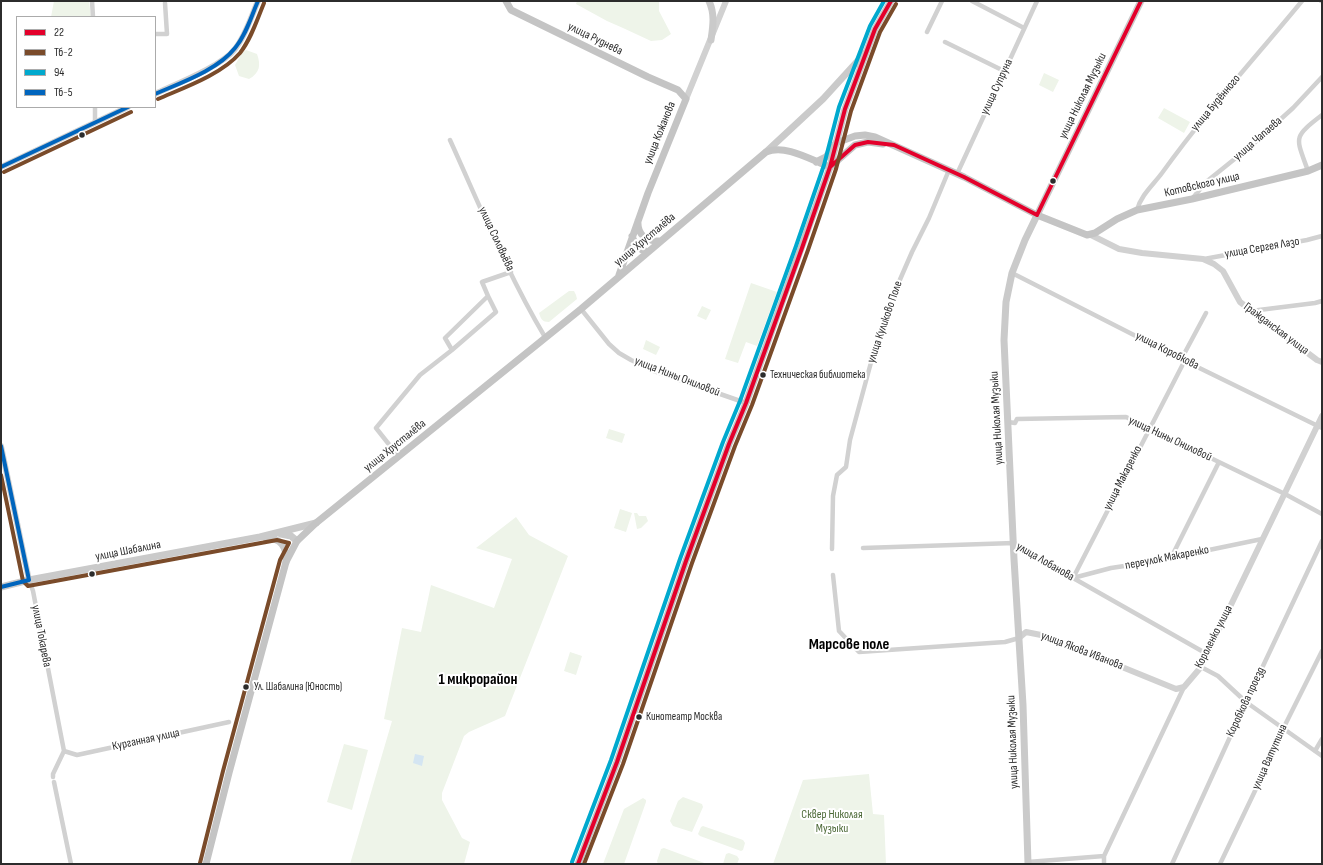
<!DOCTYPE html>
<meta charset="utf-8">
<style>
body{margin:0}
#map{position:relative;width:1323px;height:865px;overflow:hidden;background:#fff;font-family:"Sofia Sans Condensed",sans-serif}
canvas{display:block}
.frame{position:absolute;inset:0;border:2px solid #2c2c2c;pointer-events:none}
.legend{position:absolute;left:16px;top:16px;width:140px;height:92px;box-sizing:border-box;background:#fff;border:1px solid #ababab;margin:0;padding:5px 7px;list-style:none;font-size:12px;color:#2c2c2c}
.legend li{display:flex;align-items:center;gap:8px;height:20px}
.legend b{width:20px;border:1px solid #ababab}
</style>
<div id="map">
<canvas width="1323" height="865"></canvas>
<div class="frame"></div>
<ul class="legend">
<li><b style="height:5px;background:#e4002b"></b>22</li>
<li><b style="height:5px;background:#7a4b2a"></b>Тб-2</li>
<li><b style="height:5px;background:#00a9ce"></b>94</li>
<li><b style="height:5px;background:#0065bd"></b>Тб-5</li>
</ul>
</div>
<script>
const ctx = document.querySelector('canvas').getContext('2d');
ctx.lineJoin = 'round';
function fillPath(path, color) {
  ctx.fillStyle = color;
  ctx.fill(path, 'evenodd');
}
function strokePath(path, color, width, dash) {
  ctx.strokeStyle = color;
  ctx.lineWidth = width;
  ctx.lineCap = dash ? 'butt' : 'round';
  ctx.setLineDash(dash || []);
  ctx.stroke(path);
}
function write(font, color, halo, rows, align = 'center') {
  ctx.font = font + ' "Sofia Sans Condensed",sans-serif';
  ctx.lineWidth = 4;
  ctx.setLineDash([]);
  ctx.textBaseline = 'middle';
  ctx.strokeStyle = halo;
  ctx.fillStyle = color;
  for (const [text, x, y, turn = 0] of rows) {
    ctx.save();
    ctx.translate(x, y);
    ctx.rotate((+turn || 0) * Math.PI / 180);
    ctx.textAlign = isNaN(turn) ? turn : align;
    if (halo) ctx.strokeText(text, 0, 0);
    ctx.fillText(text, 0, 0);
    ctx.restore();
  }
}
fillPath(new Path2D(`
 M54 1H89L91 17H51Z
 M577 1H659V11L671 34 662 40 651 41 623 28 607 21 576 4Z
 M246 50 257 54C261 65 260 73 249 79L239 76 235 65 242 53Z
 M1044 73 1059 80 1053 92 1039 85Z
 M1164 108 1190 122 1184 133 1158 118Z
 M751 283 777 292 757 346 746 342 738 363 725 359Z
 M569 291H574L576 295 577 299 549 322C542 322 541 319 539 313Z
 M702 306 711 310 706 320 697 316Z
 M646 340 660 347 656 355 643 349Z
 M609 429 625 434 622 443 606 438Z
 M620 509 632 513 626 532 614 528Z
 M634 513H637L639 516H646L648 521 641 528 637 529Z
 M516 517 529 535 568 556 505 716 469 732 464 736 442 793V800L462 838 470 842 464 864H350L392 721 384 719 402 628 421 632 431 585 494 608 512 559 476 548Z
 M570 652 582 656 576 675 564 671Z
 M344 744 368 750 352 810 327 802Z
 M869 774 873 814 884 815 886 864H773L803 780Z
 M683 797 702 804 703 807 692 832 673 826 670 821 678 801Z
 M643 798 646 800V802L624 864H603L624 809Z
 M703 826 743 840 745 843 743 850 741 851 700 836 698 834 701 827Z
 M664 848 707 864H658L657 861 661 849Z
 M729 853 737 856 739 859 737 864H723L726 854Z`), '#eef4e9');
fillPath(new Path2D(`
 M415 754 424 756 422 766 413 763Z`), '#d4e5f2');
strokePath(new Path2D(`
 M92 1 93 17
 M972 1 1024 28
 M1321 1H1322
 M927 32 942 1
 M155 34H167L165 3
 M945 42 1004 71
 M95 123V107
 M450 140C480 206 508 275 545 337
 M1308 171C1296 137 1292 138 1322 115
 M957 174 1037 1
 M1192 199 1206 182 1252 145 1293 108 1322 77
 M1137 210C1141 195 1153 185 1162 173 1205 113 1255 58 1302 1
 M1204 259 1307 240 1322 236
 M1012 273 1183 360 1322 428
 M581 309 609 344 619 353 631 360 654 371 746 403
 M1251 311 1315 303 1322 301
 M452 350 496 312 488 296
 M1008 422 1015 423 1017 419 1126 417 1285 494 1322 514
 M399 457 376 428 420 375 452 350 445 338 488 296 482 282 511 272
 M863 548 1014 543 1022 549 1207 654
 M832 549 833 496 837 475 846 467 850 440 873 355 885 326 895 291 912 252 929 218 949 170
 M1171 558 1219 462
 M833 575 839 631 859 652 1005 642 1019 638
 M1073 578 1184 362 1183 356 1206 313
 M1073 578 1111 568 1151 562 1262 539
 M29 580 33 591 64 751 53 774V777
 M1201 667 1218 676 1246 702 1322 756
 M64 751 77 755 229 722
 M1315 751 1322 739
 M54 782 71 864
 M1028 862 1104 856
 M1104 864V856L1184 687
 M1172 864 1246 702 1322 541
 M1220 864 1276 747 1283 729 1322 651`), '#d1d1d1', 4.5);
strokePath(new Path2D(`
 M155 94C176 84 222 66 235 49 246 35 251 17 258 1
 M686 99 726 1
 M1 167 128 107
 M1091 235 1119 249 1142 253 1203 259 1214 264 1223 271 1240 302 1317 360 1322 362
 M1 446 29 580
 M1019 638 1026 632 1046 636 1176 689 1184 687 1201 667 1322 416`), '#d1d1d1', 6);
strokePath(new Path2D(`
 M709 1C715 14 713 26 711 40
 M766 152 823 99 865 53
 M830 167 845 109 875 29 891 1
 M281 534 291 536 297 541
 M266 538C281 538 287 547 286 562
 M1 587 29 580 260 537 316 523
 M1028 864 1023 705 1014 559 1004 340 1006 302 1012 273 1025 240 1141 1`), '#cacaca', 7);
strokePath(new Path2D(`
 M506 1 511 10 648 77 678 90 686 99 648 193 619 275
 M816 162 826 157 836 143 855 136 865 135 875 137 964 177 1037 215 1087 235 1095 233 1117 219 1137 210 1192 199 1308 171 1322 165
 M830 167 855 145 868 142 883 144
 M638 221C637 235 647 242 661 241
 M632 236C635 245 639 250 648 252
 M206 864 229 773 286 562 297 541 316 523 581 309 766 152C786 144 811 160 830 167
 M578 864 617 762 686 561 729 444 746 403 830 167`), '#c4c4c4', 7);
strokePath(new Path2D(`
 M830 167 855 145 868 142 894 145 964 177 1037 215 1141 1
 M578 864 617 762 686 561 729 444 746 403 802 248 830 167 845 109 875 29 891 1`), '#e4002b', 4);
strokePath(new Path2D(`
 M158 99C183 88 221 75 240 53 251 39 257 20 264 3
 M4 172 131 112
 M1 475 23 581 28 586 277 540 289 543 280 560 223 771 200 863
 M584 864 623 764 692 563 735 446 752 405 808 250 836 169 851 111 880 32 896 4`), '#7a4b2a', 4);
strokePath(new Path2D(`
 M572 862 611 760 680 559 723 442 740 401 796 246 824 165 839 107 870 26 884 1`), '#00a9ce', 4);
strokePath(new Path2D(`
 M155 94C180 83 218 70 235 48 246 35 251 17 258 1
 M1 167 128 107
 M1 446 29 580 1 587`), '#0065bd', 4);
for (const [x, y, r, color] of [
 [82,135,3.5,"#2c2c2c"],
 [1053,181,3.5,"#2c2c2c"],
 [763,375,3.5,"#2c2c2c"],
 [92,574,3.5,"#2c2c2c"],
 [246,687,3.5,"#2c2c2c"],
 [639,717,3.5,"#2c2c2c"]
]) {
  const dot = new Path2D();
  dot.arc(x, y, r, 0, 2 * Math.PI);
  ctx.fillStyle = color;
  ctx.fill(dot);
  strokePath(dot, '#fff', 1.5);
}
write('11px', '#2c2c2c', '#fff', [
 ["Техническая библиотека",770,375],
 ["Ул. Шабалина (Юность)",254,687],
 ["Кинотеатр Москва",646,717]
], 'left');
write('12px', '#2c2c2c', '#fff', [
 ["улица Руднева",595,39,26],
 ["улица Супруна",997,87,-65],
 ["улица Николая Музыки",1083,96,-64],
 ["улица Будённого",1216,103,-50],
 ["улица Кожанова",660,133,-68],
 ["улица Чапаева",1258,139,-41],
 ["Котовского улица",1202,185,-13],
 ["улица Соловьёва",496,239,65],
 ["улица Хрусталёва",645,240,-40],
 ["улица Сергея Лазо",1262,248,-10],
 ["улица Куликово Поле",885,322,-71],
 ["Гражданская улица",1276,329,37],
 ["улица Коробкова",1167,351,27],
 ["улица Нины Ониловой",677,377,21],
 ["улица Николая Музыки",997,418,-93],
 ["улица Нины Ониловой",1170,439,25],
 ["улица Хрусталёва",395,446,-39],
 ["улица Макаренко",1123,478,-63],
 ["улица Шабалина",128,551,-11],
 ["переулок Макаренко",1167,558,-11],
 ["улица Лобанова",1045,562,30],
 ["улица Токарева",41,636,79],
 ["Короленко улица",1214,637,-63],
 ["улица Якова Иванова",1082,651,21],
 ["Коробкова проезд",1246,702,-65],
 ["Курганная улица",146,740,-12],
 ["улица Николая Музыки",1013,742,-92],
 ["улица Ватутина",1270,757,-66]
]);
write('12px', '#4c6937', '#fff', [
 ["Сквер Николая",832,815],
 ["Музыки",832,829]
]);
write('bold 16px', '#000', '#fff', [
 ["Марсове поле",849,645],
 ["1 микрорайон",478,680]
]);
</script>
